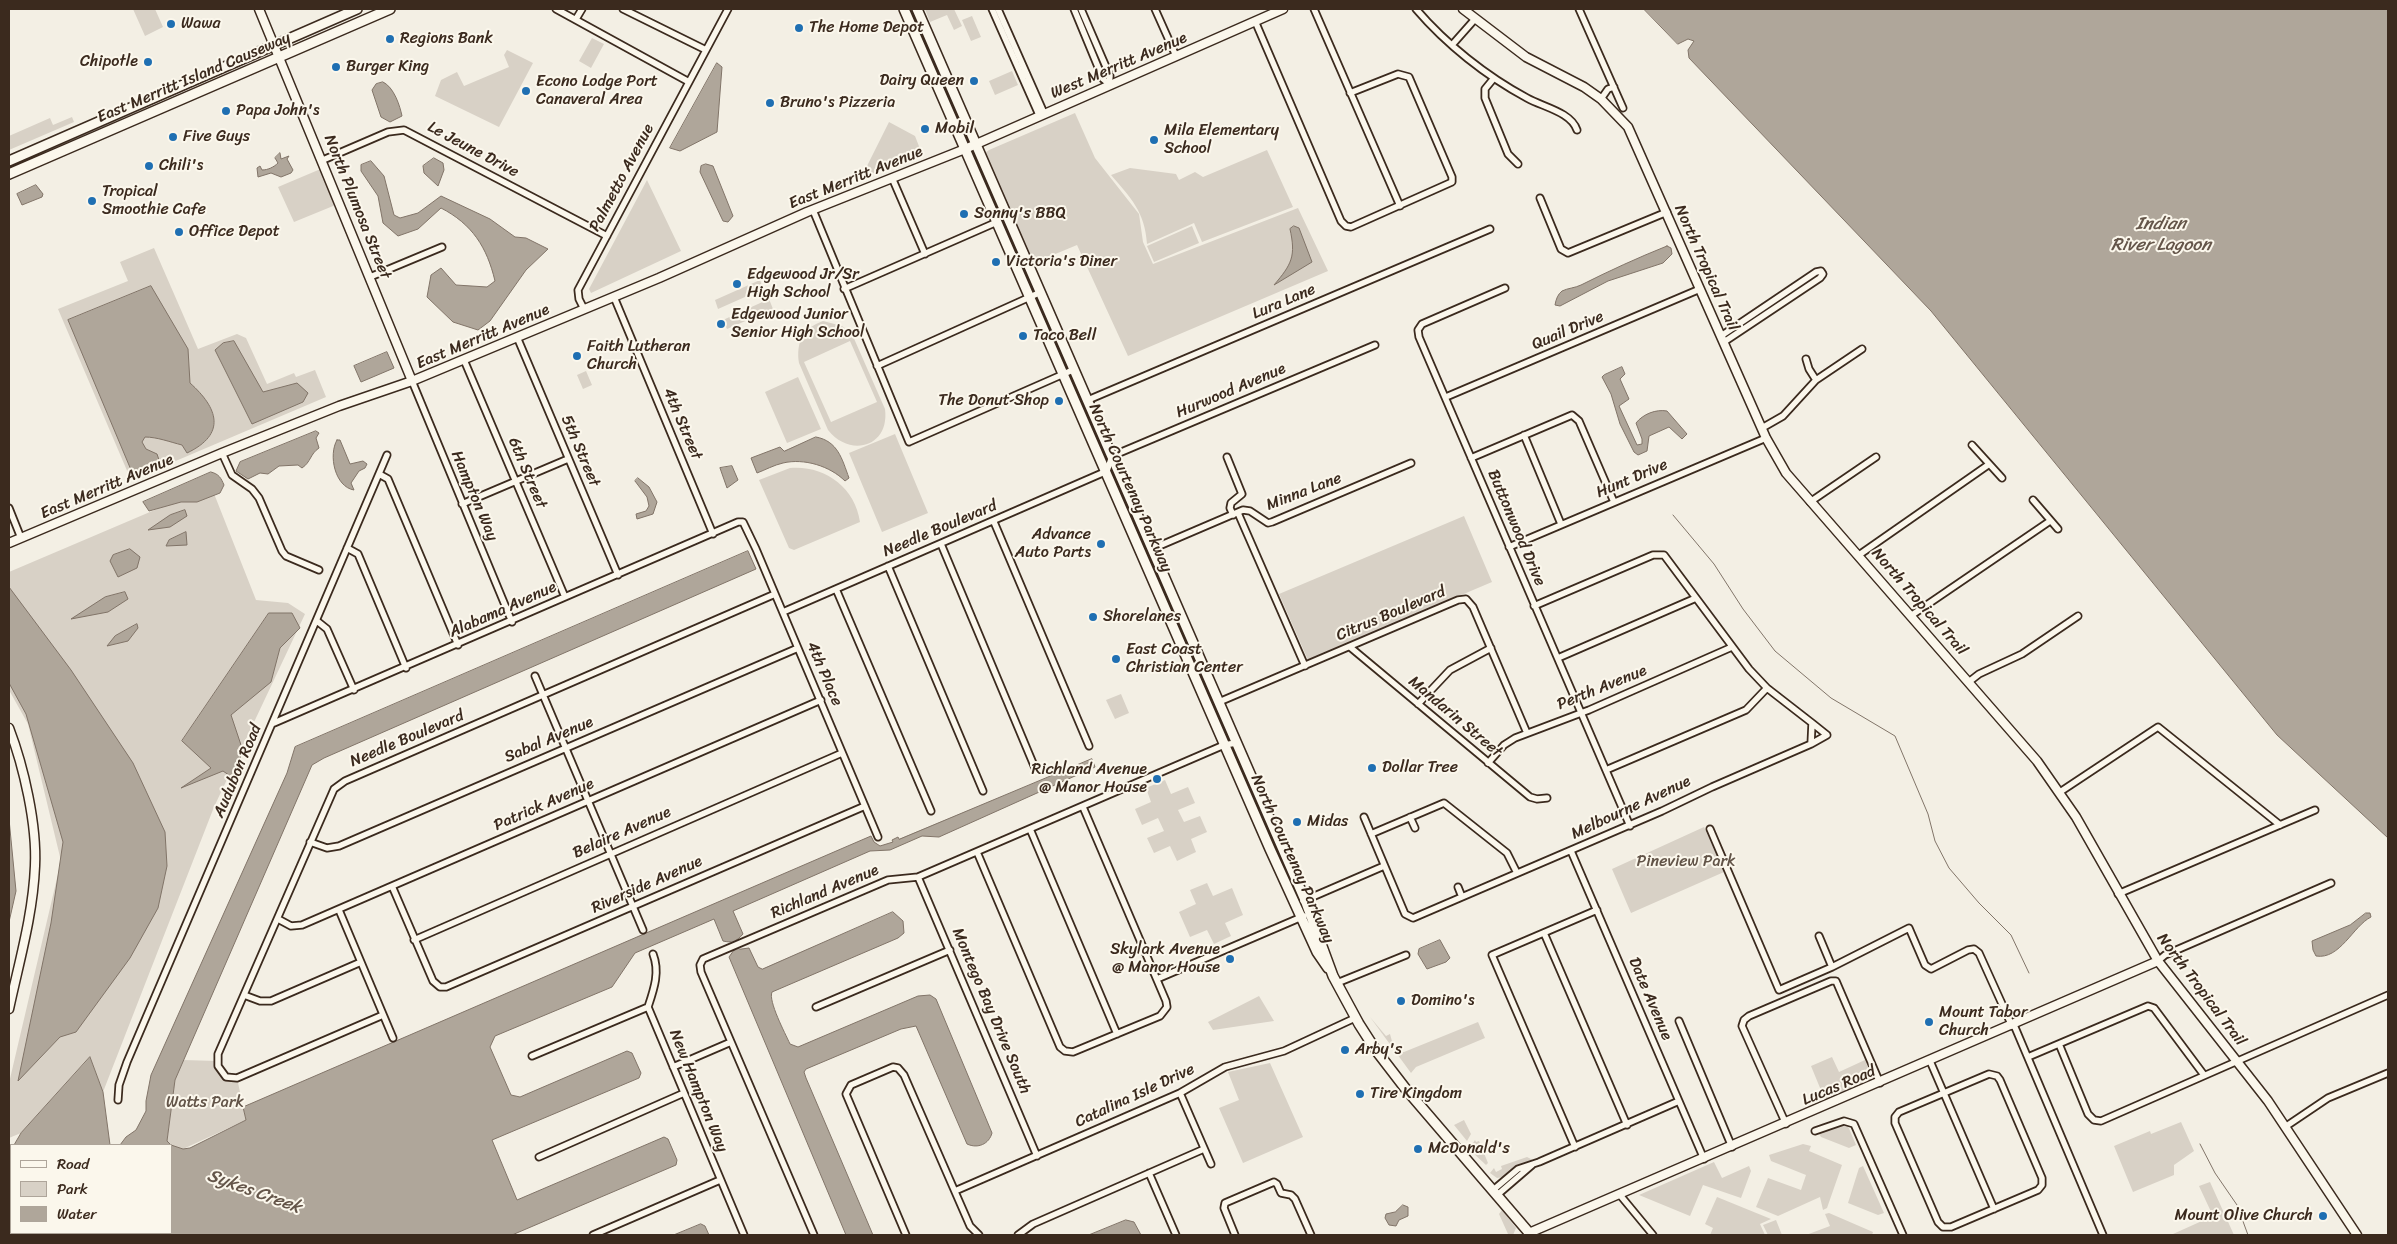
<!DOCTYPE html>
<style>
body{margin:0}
#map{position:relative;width:2397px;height:1244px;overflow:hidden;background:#f3efe4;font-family:Sriracha,sans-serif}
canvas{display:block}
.frame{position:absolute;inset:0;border:10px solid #3b2a1e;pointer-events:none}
.legend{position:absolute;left:10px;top:1144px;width:162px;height:90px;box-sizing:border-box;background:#fbf7ec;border:1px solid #aea59a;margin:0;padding:6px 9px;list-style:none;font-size:15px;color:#3b2a1e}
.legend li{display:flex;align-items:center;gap:10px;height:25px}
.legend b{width:25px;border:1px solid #aea59a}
</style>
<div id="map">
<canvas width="2397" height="1244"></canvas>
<div class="frame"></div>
<ul class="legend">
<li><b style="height:6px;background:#fbf7ec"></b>Road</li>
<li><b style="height:14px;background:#d8d1c6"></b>Park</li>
<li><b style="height:14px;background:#afa69a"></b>Water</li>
</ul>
</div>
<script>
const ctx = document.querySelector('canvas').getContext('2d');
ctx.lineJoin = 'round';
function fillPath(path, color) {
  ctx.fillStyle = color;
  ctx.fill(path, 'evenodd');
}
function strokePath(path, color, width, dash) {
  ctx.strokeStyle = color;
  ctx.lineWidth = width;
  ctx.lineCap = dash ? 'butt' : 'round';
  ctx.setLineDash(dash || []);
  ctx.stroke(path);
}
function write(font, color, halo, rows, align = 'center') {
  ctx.font = font + ' Sriracha,sans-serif';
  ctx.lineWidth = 4;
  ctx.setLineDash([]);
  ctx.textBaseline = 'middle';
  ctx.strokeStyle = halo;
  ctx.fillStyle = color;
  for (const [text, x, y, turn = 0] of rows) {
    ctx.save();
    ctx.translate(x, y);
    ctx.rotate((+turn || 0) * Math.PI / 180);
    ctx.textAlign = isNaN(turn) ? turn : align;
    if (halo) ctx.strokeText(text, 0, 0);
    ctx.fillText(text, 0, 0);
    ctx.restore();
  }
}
fillPath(new Path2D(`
 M133 9H155L163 27 145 36Z
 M925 9H954L962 26 954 30 947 15 930 22Z
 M972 16 981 37 971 41 962 20Z
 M592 38 604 44 591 68 579 61Z
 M507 50 533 63 499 127 435 96 441 80 457 72 464 86 509 67 504 55Z
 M1012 71 1018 85 995 95 989 81Z
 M1075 113 1095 158 1139 214 1143 242 1153 264 1298 208 1328 271 1128 356 1077 245 1029 265 981 156 989 150Z
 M72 117 74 122 9 150V136L50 118 53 125Z
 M889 122 915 136 922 154 866 176 864 172Z
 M1267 150 1293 207 1202 242 1194 223 1147 244C1145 212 1131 198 1111 175L1130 168 1176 174 1179 180 1195 172 1203 177Z
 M323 168 338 204 294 222 278 187Z
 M647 180 681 251 591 293 589 289Z
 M1192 226 1199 243 1154 262 1147 246Z
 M154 248 198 349 237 334 246 338 267 384 294 373 296 377 315 370 326 397 131 480 58 309 128 281 120 262Z
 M760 280 763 289 718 309 715 300Z
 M769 299 773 309 727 329 723 320Z
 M823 321 842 326 852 334 885 409C890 447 850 458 828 430L799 363C796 342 803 328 823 321ZM850 341 877 402 831 422 804 362Z
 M586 371 592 385 583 389 577 375Z
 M798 377 821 429 787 443 765 392Z
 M895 434 928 513 882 532 849 453Z
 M790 468C823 465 855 486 860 522L794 550 789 548 759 480Z
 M211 486 256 600 288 603 305 614 214 807 103 1092 90 1057 21 1133 9 1138V1083L61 861 28 724 9 690V572Z
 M1464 516 1492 582 1308 660 1279 594Z
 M1121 694 1129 713 1115 719 1106 700Z
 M1165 780 1171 794 1188 787 1195 803 1178 810 1184 822 1200 816 1207 832 1191 839 1196 852 1177 861 1170 846 1154 853 1147 838 1164 831 1158 818 1142 825 1135 809 1151 802 1146 788Z
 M1704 827 1724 872 1631 913 1612 869Z
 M1207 883 1213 896 1232 888 1243 915 1225 923 1231 936 1214 944 1207 930 1190 937 1179 912 1196 904 1190 890Z
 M1259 996 1274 1021 1213 1030 1208 1022Z
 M1370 1017 1386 1036 1390 1034 1393 1045 1398 1052H1404L1478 1022 1485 1038 1416 1067 1411 1073Z
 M1832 1057 1839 1072 1865 1060 1873 1079 1825 1100 1811 1066Z
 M183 1060 217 1061 221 1072 237 1078 246 1120 183 1149 174 1148 167 1142 175 1080Z
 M1270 1063 1303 1137 1243 1163 1219 1108 1239 1100 1228 1072Z
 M1464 1120 1471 1134 1467 1141 1454 1125Z
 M2181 1122 2194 1151 2174 1165V1175L2133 1192 2114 1146 2150 1131 2151 1134Z
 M1840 1124 1848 1126 1856 1145 1849 1148 1821 1137 1818 1132Z
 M1475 1140 1476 1142 1479 1141 1488 1163 1486 1165 1471 1151 1470 1148Z
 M1803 1144 1811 1146 1809 1151 1842 1165 1827 1208 1823 1210 1820 1197 1778 1216 1756 1207 1768 1178 1801 1190 1806 1175 1771 1161 1769 1155Z
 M1527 1157 1533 1160C1528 1164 1524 1163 1518 1166 1510 1169 1506 1178 1497 1178L1490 1173 1494 1168 1496 1172 1502 1169 1501 1166Z
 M1714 1162 1722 1178 1749 1166 1751 1171 1741 1198 1703 1185 1690 1216 1639 1195Z
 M1863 1166 1884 1213 1878 1215 1848 1203 1859 1168Z
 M2210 1182 2234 1235H2174L2173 1234 2213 1216 2199 1186Z
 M1717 1197 1771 1219 1760 1224 1765 1235H1710L1713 1228 1705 1224Z
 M1502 1210 1516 1228 1513 1235H1506L1508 1234 1499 1214Z
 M1829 1213 1873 1232 1872 1235H1806L1830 1226 1825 1214Z
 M1776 1220 1782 1235H1768L1763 1225Z`), '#d8d1c6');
const water = new Path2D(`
 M1644 9H2388V838L2277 735 1931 311 1689 58 1688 50 1694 41 1688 39 1678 44Z
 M717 63 722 67 717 132 680 151 670 148Z
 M383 82C394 87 400 106 402 116L390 122 381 117 372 90 376 84Z
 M280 153 281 159 289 156 287 159 293 170 291 173 281 177 271 173 258 177 257 168 260 166 262 170C268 170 274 167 278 163L275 158Z
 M434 158 443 163 444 170 438 186 424 173 423 166Z
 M371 161 384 176 394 215 400 218 418 213 441 196 490 219 515 237 526 238 548 249 526 270 490 321 478 330 453 322 427 297 431 275 441 268 456 285 487 287 495 281C487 247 472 224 441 208L418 229 398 236 383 223 378 196 361 171V165Z
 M706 164 713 166 733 216 728 222 723 221 700 172 701 166Z
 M36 185 43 194 42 197 22 205 17 194Z
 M1294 226 1299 228 1312 262 1274 285C1292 264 1296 256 1290 229Z
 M1667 246 1671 248 1672 254 1663 263 1608 281 1560 306 1555 305C1556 299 1558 294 1562 291 1568 288 1575 288 1581 285 1609 271 1637 258 1667 246Z
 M151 286 188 349 190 383C218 408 227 434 187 453L182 445C170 442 157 437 145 437L142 442 146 449 157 454 159 460 156 465 134 477 68 320Z
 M234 341 263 392 297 383 308 393 303 402 252 424 215 350 223 343Z
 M387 352 394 368 361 382 354 366Z
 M1622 367 1625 374 1620 379 1629 399 1619 406 1637 445 1642 444V439L1636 423C1643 414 1656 409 1667 411L1687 434 1682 439 1669 427 1649 436 1647 451 1638 455 1634 452 1620 424 1611 394 1602 377 1604 375Z
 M316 431 319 433 316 438 319 448C310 454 311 462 302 468L298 465 279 466 268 474 260 473 248 479 236 471 240 462Z
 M816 437C838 441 842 459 849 478L845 481C830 466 804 458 783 463 774 465 765 470 757 473L751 458 780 447 784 451Z
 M337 440H340L350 464 363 461 367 464 365 468 359 471 351 483 354 490C335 487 328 455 337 440Z
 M732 466 738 480 727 488 720 468Z
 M211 472C219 474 221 478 224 485L220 493 197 502H181L149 511 143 502Z
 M638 478 649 487 657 502 653 514 637 519 636 514 646 511 649 506 647 497 635 481Z
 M185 510 187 516 170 527 148 530 170 515Z
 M186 532 187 545 166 546 169 540Z
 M130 549 140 557 137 568 118 577 110 561 113 555Z
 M748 551 756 569 324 758 312 765 175 1080 167 1141 171 1145H120L126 1137 136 1130 146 1111V1101L151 1075 287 773 295 747Z
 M9 587 71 670 133 763 165 832 167 866 158 908 130 958 76 1032 60 1037 18 1081 51 923 63 842 26 714 9 683Z
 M125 592 128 599 108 612 71 619 105 597Z
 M269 613H292L300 628 280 648 271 682 231 715 242 748 236 780 223 771 181 788 211 768 182 741Z
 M137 624 138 628 128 641 107 646 115 636Z
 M1092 759 1095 767 939 837 922 836 890 850 870 851 733 911 743 934C736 942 732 943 723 941L714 919 635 953 612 987 495 1036 490 1047 511 1095 520 1097 627 1051 632 1053 641 1073 639 1078 492 1140 517 1200 664 1137 668 1139 677 1160 676 1165 512 1235H116V1233H171V1145L183 1149 190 1148 246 1120 243 1107 871 836 874 842 880 846 893 842 892 840 898 837 899 839Z
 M9 819 16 891 9 922Z
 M893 912 903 921 904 933 898 938 772 992C768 1001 785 1033 790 1044L798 1047 918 996 930 995 936 999 992 1133C989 1144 978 1149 967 1144L916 1026 901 1029 806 1069 804 1072 806 1078 873 1235H846L729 957 734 950 749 948 758 967 762 969Z
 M2366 913H2370L2371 917C2353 926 2340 960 2316 956L2313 950 2312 941 2350 925Z
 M1440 940 1450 958 1446 962 1427 969 1418 954 1419 949Z
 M90 1057 103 1092 110 1145H14L21 1133Z
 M11 1150V1233H95V1235H9V1155Z
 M1403 1205 1408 1207V1216L1399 1220 1396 1226 1389 1225 1385 1218 1386 1214 1395 1212Z
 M1126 1220 1134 1222 1141 1235H1089Z
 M701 1224 705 1226 709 1235H674Z`);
fillPath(water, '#afa69a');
strokePath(water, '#817468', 1);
strokePath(new Path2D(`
 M1673 515 1714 564 1743 609 1775 651 1831 698 1895 736 1928 814 1935 841 1949 868 1979 903 2011 935 2029 973
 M2200 1144 2215 1173 2237 1205 2248 1235`), '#817468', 1);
strokePath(new Path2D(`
 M734 942 737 949`), '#afa69a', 5);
const street = new Path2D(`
 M556 9 689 82
 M623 9 706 50
 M992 9 1039 115
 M998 9 1044 113
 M1074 9 1103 79 1109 84
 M1081 9 1110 76 1109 84
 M1155 9 1176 56
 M1314 9 1400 206
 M1416 9C1446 44 1486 76 1527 98 1543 107 1571 112 1577 130
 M1579 9 1623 108
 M576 19 582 9
 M1255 21 1341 221 1346 226 1351 227 1452 182V177L1409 77 1398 74 1350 93
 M1452 45 1475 19
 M1494 78 1485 89V98L1508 154 1518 164
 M1601 99 1608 89 1614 87
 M323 160 388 132 404 130 607 236
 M893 180 925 254
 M1540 198 1561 249 1568 253 1667 212
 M813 210 909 442 1075 369
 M370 277 442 247
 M1505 288 1422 324 1418 330 1419 337 1630 826
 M844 289 997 222
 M614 297 713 534
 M584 309 579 299 578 290 728 9
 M1721 336 1816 272 1821 271 1823 274 1820 278 1724 342
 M517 337 618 575
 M1806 359 1809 369 1816 380
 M464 360 565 597
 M877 366 1041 292
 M412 381 512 622
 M1446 397 1700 289
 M1088 400 1490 229
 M1762 428 1783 416 1816 380 1862 349
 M1524 435 1561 524
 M1972 445 2002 478
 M222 453 232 475 252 489 259 498 282 551 286 556 319 570
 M1227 457 1242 494 1231 503 1230 508 1233 515
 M1471 458 1572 415 1579 421 1614 502
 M379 474 388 479 458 645
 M2033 500 2058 529
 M1810 502 1876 457
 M462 504 568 459
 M9 508 21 538
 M1238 513 1305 666
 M994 522 1089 746
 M941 544 1035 768
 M1509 547 1766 438
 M347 548 358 554 406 668
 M1152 549 1243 510 1250 511 1268 523 1272 522 1411 463
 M1859 555 1988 465
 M888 566 983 791
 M836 589 931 811
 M783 612 1107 471 1112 456 1375 345
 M1912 615 2050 521
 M317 621 327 629 354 690
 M1350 647 1530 797 1537 799 1547 798
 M1558 658 1696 598
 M535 676 643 930
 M1970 681 1979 674 2022 654 2078 616
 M1219 702 1458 600 1466 599 1473 607 1527 733
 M1418 704 1450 670 1491 648
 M274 723 738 522H743L756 549 878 837
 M1811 744 1827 735 1812 723
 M1488 763 1504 745 1515 738 1589 710 1732 647
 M1606 770 1746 710 1767 688
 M2060 792 2158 727 2280 825
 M1364 817 1405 914 1413 918 1662 811 1712 787 1811 744 1812 723 1767 688 1749 669 1664 555H1653L1534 606
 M1410 817 1415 828
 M1030 829 1117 1034
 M1710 829 1779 990 1832 967 1909 928 1925 965 1931 969 1968 950 1974 949 1979 953 2012 1026
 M1371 834 1444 803 1507 853 1517 873
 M310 842 327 848 339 846 798 648
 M1571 851 1704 1159
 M977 852 1060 1047 1065 1051 1073 1052 1160 1016 1167 1007 1166 1001 1083 807
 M918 877 1037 1156
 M392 886 433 981 440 987H446L865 806
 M1458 887 1462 897
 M2118 894 2315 810
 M1303 901 1384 866
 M339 910 393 1038
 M278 919 291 926 302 925 821 700
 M1544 933 1627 1125
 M1819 936 1832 967
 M414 940 842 753
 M653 954C660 972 654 989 648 1007L744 1235
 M2158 961 2165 955 2331 883
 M1157 979 1304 916
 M1337 983 1406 955
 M244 995 260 1001H271L361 962
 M816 1007 950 950
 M383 1015 237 1078 226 1077 218 1066V1054L334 789 345 781 775 594
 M1679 1021 1732 1147
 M2014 1025 2103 1235
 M2059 1044 2088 1114 2094 1120 2101 1121 2388 995
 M532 1056 648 1007
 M2028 1057 2148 1006 2154 1008 2204 1075
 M1930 1061 1994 1209
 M673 1067 731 1042
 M1989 1074 1997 1076 2000 1080 2042 1178V1185L2038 1190 1951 1227H1943L1938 1222 1895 1123V1117L1899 1112Z
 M1180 1093 1211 1164
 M118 1100 119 1085 127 1062 387 455
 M1786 1124 1742 1026 1744 1020 1749 1016 1831 981H1836L1880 1083
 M2285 1127 2328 1098 2388 1073
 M1815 1131 1844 1121 1854 1124 1903 1235
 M1575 1147 1492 955 1597 910
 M539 1157 684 1093
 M1149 1173 1176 1235
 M955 1191 1180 1093 1225 1067 1284 1051 1355 1018
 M1492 1191 1518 1169 1539 1162 1679 1101
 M1620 1195 1653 1235
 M1496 1196 1532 1165
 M593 1235 720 1180
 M814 1235 701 972 700 965 703 959 888 880 918 877 1224 745 1236 743
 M906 1235 846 1094 851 1085 893 1067 898 1068 904 1075 970 1226 979 1235
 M1018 1235 1033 1224 1204 1149
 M1235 1235 1224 1208 1225 1203 1274 1182 1277 1184 1281 1193 1291 1195 1295 1199 1311 1235`);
const secondary = new Path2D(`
 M259 9 412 381
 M1463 9 1526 57 1584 87 1601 99 1628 127 1766 438 1786 473 2037 761 2076 817 2158 961 2268 1101 2357 1235
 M9 543 222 453 339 406 412 381 659 278 807 212 965 149 1283 9
 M9 728C24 767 37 825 35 866 33 915 19 962 9 1009
 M1529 1233 2158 961`);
const primary = new Path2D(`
 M904 9 1270 849 1317 952 1328 968
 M917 9 1305 900 1333 976 1359 1024 1375 1049 1405 1088 1531 1235
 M9 161 357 9
 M9 174 390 9`);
strokePath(street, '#3b2a1e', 9);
strokePath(secondary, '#3b2a1e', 11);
strokePath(primary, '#3b2a1e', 12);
strokePath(street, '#fbf7ec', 5.5);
strokePath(secondary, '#fbf7ec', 8);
strokePath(primary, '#fbf7ec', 9);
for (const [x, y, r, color] of [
 [171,24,5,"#1f6fb2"],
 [799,28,5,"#1f6fb2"],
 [390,39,5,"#1f6fb2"],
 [148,62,5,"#1f6fb2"],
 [336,67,5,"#1f6fb2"],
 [974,81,5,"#1f6fb2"],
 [526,91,5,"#1f6fb2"],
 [770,103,5,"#1f6fb2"],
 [226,111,5,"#1f6fb2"],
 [925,129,5,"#1f6fb2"],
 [173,137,5,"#1f6fb2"],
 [1154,140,5,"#1f6fb2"],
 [149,166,5,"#1f6fb2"],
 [92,201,5,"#1f6fb2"],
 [964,214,5,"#1f6fb2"],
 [179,232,5,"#1f6fb2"],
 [996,262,5,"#1f6fb2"],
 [737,284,5,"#1f6fb2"],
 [721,324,5,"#1f6fb2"],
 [1023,336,5,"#1f6fb2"],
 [577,356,5,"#1f6fb2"],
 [1059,401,5,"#1f6fb2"],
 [1101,544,5,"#1f6fb2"],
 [1093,617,5,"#1f6fb2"],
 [1116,659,5,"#1f6fb2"],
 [1372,768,5,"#1f6fb2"],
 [1157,779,5,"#1f6fb2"],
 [1297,822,5,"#1f6fb2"],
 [1230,959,5,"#1f6fb2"],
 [1401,1001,5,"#1f6fb2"],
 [1929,1022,5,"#1f6fb2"],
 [1345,1050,5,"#1f6fb2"],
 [1360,1094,5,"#1f6fb2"],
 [1418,1149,5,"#1f6fb2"],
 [2323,1216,5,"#1f6fb2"]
]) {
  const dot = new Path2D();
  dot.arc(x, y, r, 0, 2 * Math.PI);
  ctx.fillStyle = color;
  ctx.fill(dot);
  strokePath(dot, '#fbf7ec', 2);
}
write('16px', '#3b2a1e', '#fbf7ec', [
 ["Wawa",181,24],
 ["The Home Depot",809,28],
 ["Regions Bank",400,39],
 ["Chipotle",138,62,"right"],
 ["Burger King",346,67],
 ["Dairy Queen",964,81,"right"],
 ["Econo Lodge Port",536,82],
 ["Canaveral Area",536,100],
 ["Bruno's Pizzeria",780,103],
 ["Papa John's",236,111],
 ["Mobil",935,129],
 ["Mila Elementary",1164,131],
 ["School",1164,149],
 ["Five Guys",183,137],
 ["Chili's",159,166],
 ["Tropical",102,192],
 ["Smoothie Cafe",102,210],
 ["Sonny's BBQ",974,214],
 ["Office Depot",189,232],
 ["Victoria's Diner",1006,262],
 ["Edgewood Jr/Sr",747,275],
 ["High School",747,293],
 ["Edgewood Junior",731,315],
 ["Senior High School",731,333],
 ["Taco Bell",1033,336],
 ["Faith Lutheran",587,347],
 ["Church",587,365],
 ["The Donut Shop",1049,401,"right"],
 ["Advance",1091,535,"right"],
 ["Auto Parts",1091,553,"right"],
 ["Shorelanes",1103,617],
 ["East Coast",1126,650],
 ["Christian Center",1126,668],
 ["Dollar Tree",1382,768],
 ["Richland Avenue",1147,770,"right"],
 ["@ Manor House",1147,788,"right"],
 ["Midas",1307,822],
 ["Skylark Avenue",1220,950,"right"],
 ["@ Manor House",1220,968,"right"],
 ["Domino's",1411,1001],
 ["Mount Tabor",1939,1013],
 ["Church",1939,1031],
 ["Arby's",1355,1050],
 ["Tire Kingdom",1370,1094],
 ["McDonald's",1428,1149],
 ["Mount Olive Church",2313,1216,"right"]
], 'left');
write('16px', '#3b2a1e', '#fbf7ec', [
 ["West Merritt Avenue",1119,66,-23],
 ["East Merritt Island Causeway",194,78,-23],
 ["Le Jeune Drive",473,150,28],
 ["Palmetto Avenue",622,178,-62],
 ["East Merritt Avenue",856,178,-22],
 ["North Plumosa Street",357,207,68],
 ["North Tropical Trail",1706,268,66],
 ["Lura Lane",1284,302,-23],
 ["Quail Drive",1568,331,-23],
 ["East Merritt Avenue",483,337,-23],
 ["Hurwood Avenue",1231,391,-23],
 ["4th Street",682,424,67],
 ["5th Street",580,451,67],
 ["6th Street",527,473,67],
 ["Hunt Drive",1632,479,-23],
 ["East Merritt Avenue",107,487,-23],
 ["North Courtenay Parkway",1130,488,66],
 ["Minna Lane",1304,492,-21],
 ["Hampton Way",474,496,67],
 ["Buttonwood Drive",1516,528,67],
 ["Needle Boulevard",940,529,-23],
 ["North Tropical Trail",1919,602,49],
 ["Alabama Avenue",503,610,-24],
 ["Citrus Boulevard",1391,614,-23],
 ["4th Place",824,674,67],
 ["Perth Avenue",1602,688,-22],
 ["Mandarin Street",1455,717,40],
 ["Needle Boulevard",407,739,-23],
 ["Sabal Avenue",549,740,-23],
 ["Audubon Road",238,771,-67],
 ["Patrick Avenue",544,805,-24],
 ["Melbourne Avenue",1631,808,-25],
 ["Belaire Avenue",622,833,-24],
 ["North Courtenay Parkway",1292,859,66],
 ["Riverside Avenue",647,885,-24],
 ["Richland Avenue",825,892,-23],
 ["North Tropical Trail",2201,990,53],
 ["Date Avenue",1650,999,67],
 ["Montego Bay Drive South",991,1011,67],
 ["Lucas Road",1839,1086,-23],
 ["New Hampton Way",698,1091,68],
 ["Catalina Isle Drive",1135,1096,-25]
]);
write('16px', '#625448', '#fbf7ec', [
 ["Pineview Park",1686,862],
 ["Watts Park",205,1103]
]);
write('italic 18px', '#645549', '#fbf7ec', [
 ["Indian",2161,224],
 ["River Lagoon",2161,245],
 ["Sykes Creek",254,1192,20]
]);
</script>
